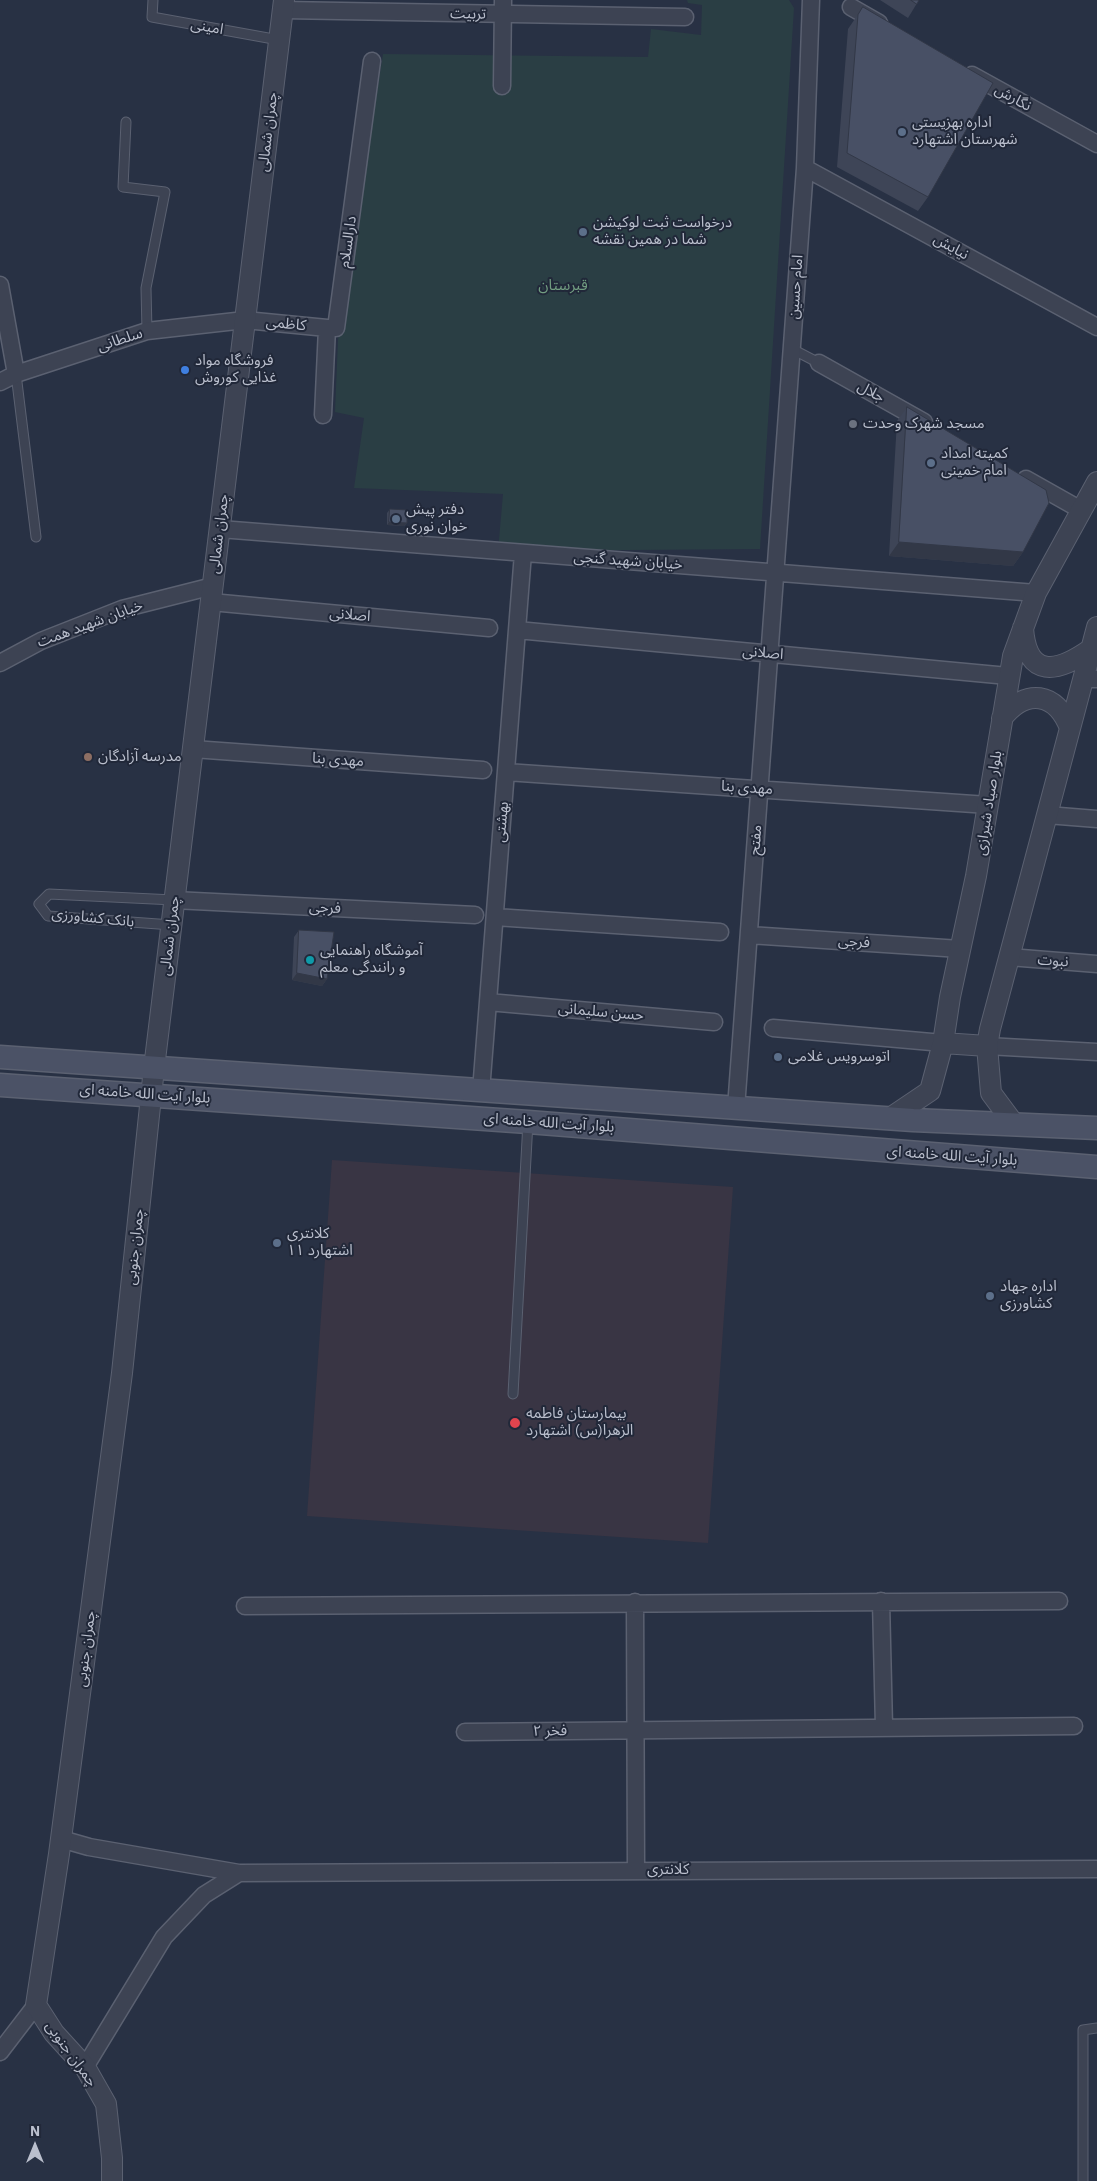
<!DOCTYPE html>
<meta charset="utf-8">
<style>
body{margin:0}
#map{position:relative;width:1097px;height:2181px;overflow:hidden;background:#283144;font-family:"IBM Plex Sans",sans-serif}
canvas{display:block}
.north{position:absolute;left:10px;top:2121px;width:50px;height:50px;-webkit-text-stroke:4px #212839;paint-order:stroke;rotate:0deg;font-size:14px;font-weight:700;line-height:20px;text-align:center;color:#babfcd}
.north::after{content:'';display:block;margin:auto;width:18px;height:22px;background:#babfcd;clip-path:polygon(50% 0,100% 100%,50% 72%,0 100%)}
</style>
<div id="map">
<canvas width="1097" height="2181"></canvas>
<div class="north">N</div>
</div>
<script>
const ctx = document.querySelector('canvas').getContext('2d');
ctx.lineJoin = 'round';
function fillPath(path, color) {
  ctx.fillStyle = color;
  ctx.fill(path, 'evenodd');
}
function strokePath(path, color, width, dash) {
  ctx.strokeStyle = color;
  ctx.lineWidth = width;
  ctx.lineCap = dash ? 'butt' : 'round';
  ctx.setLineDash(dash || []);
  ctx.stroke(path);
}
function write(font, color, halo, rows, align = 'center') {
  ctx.font = font + ' "IBM Plex Sans","Noto Sans Arabic",sans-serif';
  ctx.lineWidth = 4;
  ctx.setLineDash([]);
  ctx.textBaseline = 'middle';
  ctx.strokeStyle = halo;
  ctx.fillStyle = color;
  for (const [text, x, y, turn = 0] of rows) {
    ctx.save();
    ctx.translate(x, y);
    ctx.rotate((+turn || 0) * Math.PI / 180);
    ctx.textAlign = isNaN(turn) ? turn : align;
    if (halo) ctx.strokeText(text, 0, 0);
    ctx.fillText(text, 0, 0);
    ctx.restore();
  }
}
fillPath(new Path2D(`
 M332 1160 733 1187 708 1543 307 1516Z`), '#393544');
fillPath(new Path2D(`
 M687 0H789L794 8 760 549 498 551 503 494 354 488 364 418 335 412 338 340 383 54 648 57 651 29 701 35 702 5 688 3Z`), '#2a3e44');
const service = new Path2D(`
 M153 0 152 17 279 40
 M126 122 123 187 165 192 146 288 147 331
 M792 349 819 363
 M16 374 36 537
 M172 925 48 916 39 904 49 894 174 900
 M513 1394 528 1122
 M1083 2181V2030L1097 2028`);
const minor = new Path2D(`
 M851 7 879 23
 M283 10 685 17
 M972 75 1097 144
 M502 86 503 0
 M805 168 1097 327
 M0 285 16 374
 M819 363 924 422
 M0 382 16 374 147 331 245 320 327 328
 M323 415 327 328H336L372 61
 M1026 479 1081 510
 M220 529 1036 593
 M211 602 489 628
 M517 630 1008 676
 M0 663 41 641 122 609 213 586
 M1084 679H1097
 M193 749 483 770
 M506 772 988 805
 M1047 815 1097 819
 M174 900 475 915
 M495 917 720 932
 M749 935 960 949
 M1009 957 1097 964
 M488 1002 714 1022
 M773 1028 943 1043
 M987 1046 1097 1052
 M481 1091 523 553
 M736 1108 805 168 811 0
 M881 1601 884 1727
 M635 1602 636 1870
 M245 1606 1059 1601
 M465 1732 1074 1726
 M61 1839 89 1847 239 1873 1097 1869
 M0 2052 36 2005
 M85 2067 164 1937 204 1895 239 1873`);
const tertiary = new Path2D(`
 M1023 628C1027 679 1057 673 1091 649
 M1002 718C1026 688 1056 692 1070 728
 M943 1043 987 1046
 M890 1118 930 1091 943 1043 950 997 976 876 1013 656 1036 593 1097 482
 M1014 1124 991 1093 987 1046 990 1029 1097 627
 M112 2181V2158L106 2104 85 2067 54 2033 36 2005 59 1854 122 1373 154 1068 284 0`);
const secondary = new Path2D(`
 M0 1057 913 1120 1097 1128
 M0 1085 528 1122 1097 1167`);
strokePath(service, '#5b6171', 11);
strokePath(minor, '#5b6171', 19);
strokePath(tertiary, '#5b6171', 22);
strokePath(secondary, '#5b6171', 25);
strokePath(service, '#3d4353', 9);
strokePath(minor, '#3d4353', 16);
strokePath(tertiary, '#3d4353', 20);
strokePath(secondary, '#4b5266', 22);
fillPath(new Path2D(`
 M880 0H919L908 18Z
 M863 7 928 197 918 211 837 167 848 29Z
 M907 407 1023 552 1013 566 889 556 897 421Z
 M390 509 407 523 404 526 387 525V513Z
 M299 930 327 979 322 986 292 980 294 937Z`), '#3e4557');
fillPath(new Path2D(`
 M389 522 407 523 404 526 387 525Z
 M899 542 1023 552 1013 566 889 556Z
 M297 973 327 979 322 986 292 980Z`), '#323847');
const building = new Path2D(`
 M911 0H919L917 4Z
 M863 7 993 83 928 197 847 153 858 15Z
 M907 407 1046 490 1049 503 1023 552 899 542Z
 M390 509 407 510V523L389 522Z
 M299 930 334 932 327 979 297 973Z`);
fillPath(building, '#485065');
strokePath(building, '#323847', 1);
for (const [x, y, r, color] of [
 [902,132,5,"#5c6f8a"],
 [583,232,5,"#5c6f8a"],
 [185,370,5,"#3f7fe0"],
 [853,424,5,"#6b7280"],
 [931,463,5,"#5c6f8a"],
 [396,519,5,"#5c6f8a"],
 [88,757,5,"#8d6e63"],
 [310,960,5,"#0f9aa8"],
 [778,1057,5,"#5c6f8a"],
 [277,1243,5,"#5c6f8a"],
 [990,1296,5,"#5c6f8a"],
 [515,1423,6,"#e0444e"]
]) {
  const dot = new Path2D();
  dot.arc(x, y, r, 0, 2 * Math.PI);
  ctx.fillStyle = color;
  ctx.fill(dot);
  strokePath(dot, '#212839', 2);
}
write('15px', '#babfcd', '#212839', [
 ["تربیت",468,14,1],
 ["امینی",207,27,10],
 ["نگارش",1013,98,29],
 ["چمران شمالی",268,132,-83],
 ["دارالسلام",348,242,-82],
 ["نیایش",951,247,29],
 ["امام حسین",796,287,-86],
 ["کاظمی",286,324,6],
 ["سلطانی",120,340,-18],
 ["جلال",871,392,29],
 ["چمران شمالی",219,534,-83],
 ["خیابان شهید گنجی",628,561,4],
 ["اصلانی",350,615,5],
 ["خیابان شهید همت",90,624,-20],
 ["اصلانی",763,653,5],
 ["مهدی بنا",338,760,4],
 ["مهدی بنا",747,788,4],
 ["بلوار صیاد شیرازی",989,803,-81],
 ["بهشتی",502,822,-85],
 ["مفتح",756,840,-86],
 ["فرجی",325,908,3],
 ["بانک کشاورزی",93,918,6],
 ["چمران شمالی",170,936,-83],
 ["فرجی",854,942,4],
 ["نبوت",1053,961,4],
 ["حسن سلیمانی",601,1012,5],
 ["بلوار آیت الله خامنه ای",145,1094,4],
 ["بلوار آیت الله خامنه ای",549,1123,4],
 ["بلوار آیت الله خامنه ای",952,1156,4],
 ["چمران جنوبی",135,1247,-84],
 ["چمران جنوبی",86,1649,-83],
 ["فخر ۲",550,1731,-1],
 ["کلانتری",668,1870],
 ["چمران جنوبی",71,2054,54]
]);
write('15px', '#babfcd', '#212839', [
 ["اداره بهزیستی",912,123],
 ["شهرستان اشتهارد",912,140],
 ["درخواست ثبت لوکیشن",593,223],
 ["شما در همین نقشه",593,240],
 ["فروشگاه مواد",195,361],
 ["غذایی کوروش",195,378],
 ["مسجد شهرک وحدت",863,424],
 ["کمیته امداد",941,454],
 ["امام خمینی",941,471],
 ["دفتر پیش",406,510],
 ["خوان نوری",406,527],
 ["مدرسه آزادگان",98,757],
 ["آموشگاه راهنمایی",320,951],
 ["و رانندگی معلم",320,968],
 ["اتوسرویس غلامی",788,1057],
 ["کلانتری",287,1234],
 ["۱۱ اشتهارد",287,1251],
 ["اداره جهاد",1000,1287],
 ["کشاورزی",1000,1304],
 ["بیمارستان فاطمه",526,1414],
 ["الزهرا(س) اشتهارد",526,1431]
], 'left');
write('15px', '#729d81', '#212839', [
 ["قبرستان",563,286]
]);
</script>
